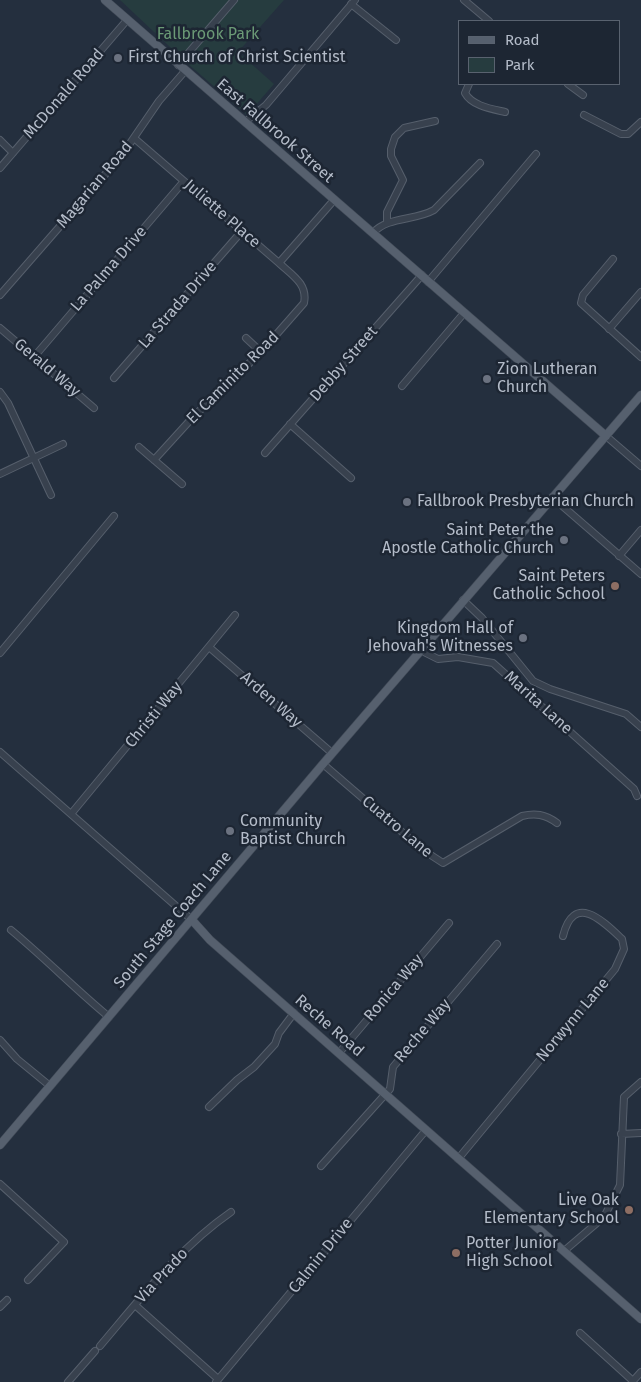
<!DOCTYPE html>
<style>
body{margin:0}
#map{position:relative;width:641px;height:1382px;overflow:hidden;background:#242f3e;font-family:"Fira Sans",sans-serif}
canvas{display:block}
.legend{position:absolute;left:458px;top:20px;width:162px;height:65px;box-sizing:border-box;background:#1d2633;border:1px solid #59626f;margin:0;padding:6px 9px;list-style:none;font-size:15px;color:#b4bcc9}
.legend li{display:flex;align-items:center;gap:10px;height:25px}
.legend b{width:25px;border:1px solid #59626f}
</style>
<div id="map">
<canvas width="641" height="1382"></canvas>
<ul class="legend">
<li><b style="height:6px;background:#56606e"></b>Road</li>
<li><b style="height:14px;background:#263c3f"></b>Park</li>
</ul>
</div>
<script>
const ctx = document.querySelector('canvas').getContext('2d');
ctx.lineJoin = 'round';
function fillPath(path, color) {
  ctx.fillStyle = color;
  ctx.fill(path, 'evenodd');
}
function strokePath(path, color, width, dash) {
  ctx.strokeStyle = color;
  ctx.lineWidth = width;
  ctx.lineCap = dash ? 'butt' : 'round';
  ctx.setLineDash(dash || []);
  ctx.stroke(path);
}
function write(font, color, halo, rows, align = 'center') {
  ctx.font = font + ' "Fira Sans",sans-serif';
  ctx.lineWidth = 5;
  ctx.setLineDash([]);
  ctx.textBaseline = 'middle';
  ctx.strokeStyle = halo;
  ctx.fillStyle = color;
  for (const [text, x, y, turn = 0] of rows) {
    ctx.save();
    ctx.translate(x, y);
    ctx.rotate((+turn || 0) * Math.PI / 180);
    ctx.textAlign = isNaN(turn) ? turn : align;
    if (halo) ctx.strokeText(text, 0, 0);
    ctx.fillText(text, 0, 0);
    ctx.restore();
  }
}
fillPath(new Path2D(`
 M120 0H284L238 52 274 84 247 115 187 63Z`), '#263c3f');
const minor = new Path2D(`
 M464 0 489 21
 M351 4 396 40
 M178 65 234 0
 M469 84 465 93C472 106 492 109 505 112
 M568 84 583 95
 M584 115 621 134H628L641 122
 M245 122 266 105 355 0
 M134 138 279 263C292 275 308 284 304 303L261 352 194 416 154 460
 M0 140 13 153
 M0 168 127 20
 M387 223V212L403 180 391 156V149L395 137 404 128 435 121
 M373 233C388 216 415 221 434 210L480 163
 M613 259 583 295 581 303 641 357
 M279 263 334 200
 M428 282 536 154
 M0 295 122 155 159 101 185 71
 M0 328 94 408
 M609 329 641 292
 M246 338 261 352
 M34 357 184 181
 M114 378 242 231
 M402 386 464 313
 M0 392 8 403 51 495
 M290 424 351 478
 M606 436 641 466
 M139 447 182 484
 M265 453 422 275
 M0 474 63 444
 M552 497 641 574
 M619 556 641 530
 M463 600 482 618 533 681 550 689 626 714 641 727
 M209 647 332 753
 M420 650 438 659 458 657 493 663 634 789 637 796
 M0 653 114 516
 M0 752 192 920
 M323 764 423 850 443 863 522 816C535 813 545 814 557 823
 M71 814 235 615
 M11 930C45 958 75 989 109 1017
 M0 1040 17 1059 50 1086
 M339 1053 449 923
 M209 1107 237 1080 254 1067 275 1044 279 1033 294 1013
 M621 1134 641 1133
 M458 1159 615 969 624 949 622 939C603 921 574 892 563 936
 M321 1166 390 1089 393 1067 497 944
 M0 1184 64 1242 28 1280
 M564 1251 604 1217 620 1185 624 1097 641 1082
 M135 1305 218 1379
 M0 1307 7 1300
 M580 1333 633 1381
 M100 1346C140 1299 179 1248 231 1212
 M68 1382 95 1351
 M216 1382 426 1130
 M632 1382 641 1372`);
const major = new Path2D(`
 M105 0 606 436
 M192 920 210 940 641 1319
 M0 1145 323 764 641 395`);
strokePath(minor, '#565f6c', 8);
strokePath(major, '#414a57', 9);
strokePath(minor, '#38414e', 6);
strokePath(major, '#56606e', 8);
for (const [x, y, r, color] of [
 [118,58,5,"#6b7280"],
 [487,379,5,"#6b7280"],
 [407,502,5,"#6b7280"],
 [564,540,5,"#6b7280"],
 [615,586,5,"#8d6e63"],
 [523,638,5,"#6b7280"],
 [230,831,5,"#6b7280"],
 [629,1210,5,"#8d6e63"],
 [456,1253,5,"#8d6e63"]
]) {
  const dot = new Path2D();
  dot.arc(x, y, r, 0, 2 * Math.PI);
  ctx.fillStyle = color;
  ctx.fill(dot);
  strokePath(dot, '#1d2633', 2);
}
write('16px', '#6b9a76', '#1d2633', [
 ["Fallbrook Park",208,35]
]);
write('16px', '#b4bcc9', '#1d2633', [
 ["First Church of Christ Scientist",128,58],
 ["Zion Lutheran",497,370],
 ["Church",497,388],
 ["Fallbrook Presbyterian Church",417,502],
 ["Saint Peter the",554,531,"right"],
 ["Apostle Catholic Church",554,549,"right"],
 ["Saint Peters",605,577,"right"],
 ["Catholic School",605,595,"right"],
 ["Kingdom Hall of",513,629,"right"],
 ["Jehovah's Witnesses",513,647,"right"],
 ["Community",240,822],
 ["Baptist Church",240,840],
 ["Live Oak",619,1201,"right"],
 ["Elementary School",619,1219,"right"],
 ["Potter Junior",466,1244],
 ["High School",466,1262]
], 'left');
write('16px', '#b4bcc9', '#1d2633', [
 ["McDonald Road",64,94,-49],
 ["East Fallbrook Street",275,131,41],
 ["Magarian Road",95,185,-50],
 ["Juliette Place",222,214,41],
 ["La Palma Drive",109,269,-49],
 ["La Strada Drive",178,305,-49],
 ["Debby Street",344,364,-49],
 ["Gerald Way",47,368,40],
 ["El Caminito Road",233,378,-45],
 ["Arden Way",271,700,41],
 ["Marita Lane",538,703,42],
 ["Christi Way",154,715,-51],
 ["Cuatro Lane",397,827,40],
 ["South Stage Coach Lane",173,920,-50],
 ["Ronica Way",394,988,-50],
 ["Norwynn Lane",573,1020,-50],
 ["Reche Road",329,1026,41],
 ["Reche Way",423,1031,-50],
 ["Calmin Drive",321,1256,-51],
 ["Via Prado",162,1276,-47]
]);
</script>
